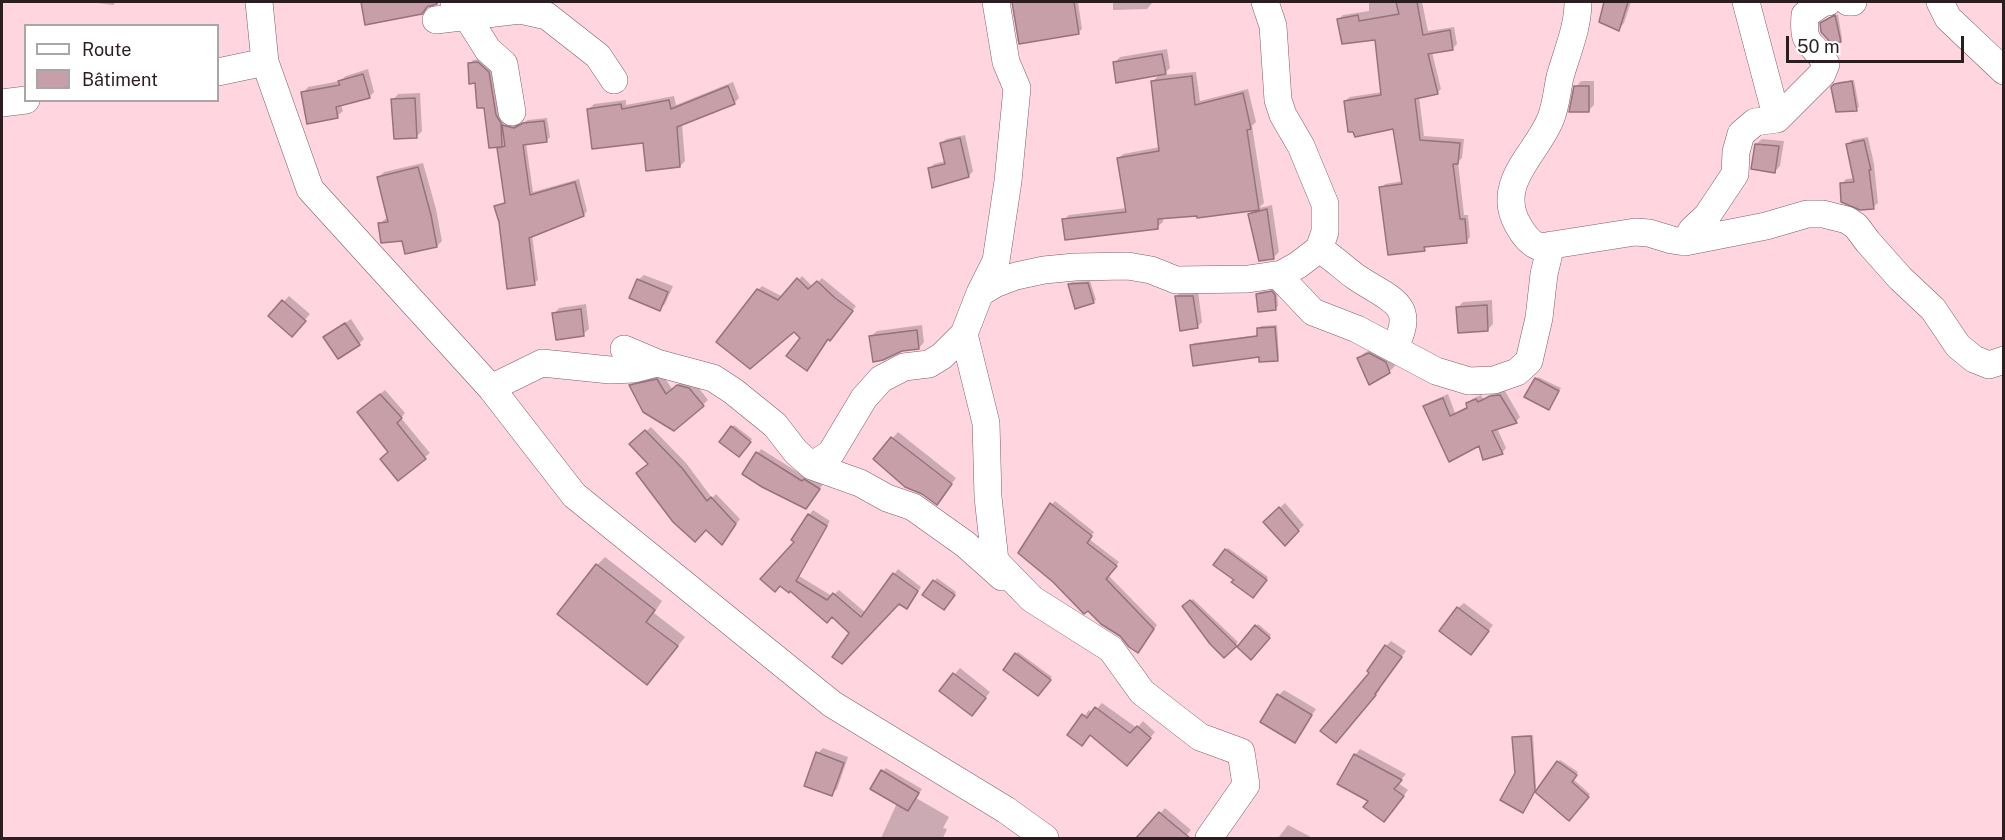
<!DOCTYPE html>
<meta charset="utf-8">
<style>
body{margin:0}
#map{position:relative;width:2005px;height:840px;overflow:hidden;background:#ffd5e0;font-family:"Public Sans",sans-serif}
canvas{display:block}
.frame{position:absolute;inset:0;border:3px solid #2c1d21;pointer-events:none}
.legend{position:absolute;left:24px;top:24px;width:195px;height:78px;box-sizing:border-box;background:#fff;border:2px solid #aba5a6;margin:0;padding:8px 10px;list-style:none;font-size:18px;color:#2c1d21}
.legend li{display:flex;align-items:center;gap:12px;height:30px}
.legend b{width:30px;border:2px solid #aba5a6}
.scale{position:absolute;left:1786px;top:36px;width:178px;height:27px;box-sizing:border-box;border:3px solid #2c1d21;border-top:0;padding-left:8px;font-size:18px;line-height:21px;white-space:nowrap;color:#2c1d21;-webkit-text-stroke:4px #fff;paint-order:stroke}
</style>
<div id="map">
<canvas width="2005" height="840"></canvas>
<div class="frame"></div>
<ul class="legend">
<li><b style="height:8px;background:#fff"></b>Route</li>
<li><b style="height:16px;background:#c69fa9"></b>Bâtiment</li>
</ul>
<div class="scale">50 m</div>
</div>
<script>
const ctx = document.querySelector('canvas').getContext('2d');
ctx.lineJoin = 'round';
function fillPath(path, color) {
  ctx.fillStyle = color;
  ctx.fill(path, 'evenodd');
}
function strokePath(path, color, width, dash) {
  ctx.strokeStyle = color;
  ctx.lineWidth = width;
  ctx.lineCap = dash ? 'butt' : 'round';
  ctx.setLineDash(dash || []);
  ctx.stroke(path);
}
fillPath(new Path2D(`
 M90 2H116L113 5Z
 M362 2H407L408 11 367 23Z
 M1013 2H1078L1082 29 1078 33 1020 42Z
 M1113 2H1152V3L1147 9 1113 10Z
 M1369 2H1422L1428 31 1454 27 1457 44 1453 48 1432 52 1441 89 1437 93 1419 96 1424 136 1464 139 1462 158 1458 162 1464 215H1468L1470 237 1466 242 1428 245 1424 249 1381 188 1385 184 1403 181 1395 128 1345 101 1350 97 1382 92 1376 38 1339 19 1343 15 1369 11Z
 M1606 2H1631L1624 23 1619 29 1601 21Z
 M1838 14 1842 39 1840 41 1825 21Z
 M1167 49 1170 68 1163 75 1196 72 1200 101 1248 89 1256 122 1252 126 1264 203 1259 208 1272 205 1279 252 1273 258 1249 214 1254 209 1163 217V222L1157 227 1064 220 1069 215 1126 208 1118 159 1123 154 1160 147 1153 81 1160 74 1115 63 1120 57Z
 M482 59 492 69 504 125 507 122 519 125 528 120 547 118 550 137 546 141 526 143 533 192 579 179 587 211 584 215 532 235 538 280 534 283 500 222 496 207 506 201 499 149 502 146 470 64 473 60Z
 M368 69 374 92 369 97 341 104 343 111 337 116 303 93 308 87 340 81 346 76Z
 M1854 80 1859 107 1856 109 1833 88 1838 82Z
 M1581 81H1594V105L1588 111 1576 87Z
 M733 82 739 98 734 103 682 124 685 161 680 166 644 141 589 109 594 104 626 100V105L674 96 676 105Z
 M420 93 422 131 417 136 393 100 398 94Z
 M965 135 973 171 969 176 930 168 934 164 946 161 942 143 946 139Z
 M1868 137 1874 164 1878 203 1873 207 1842 184 1846 179 1855 178 1848 145 1852 140Z
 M1762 139 1784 141 1780 166 1775 171 1756 144Z
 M423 163 436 209 442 241 437 246 403 239 380 224 385 219 389 218 379 177 384 172Z
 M644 275 673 286 665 304 660 309 638 280Z
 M802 276 813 287 822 278 856 306 834 335 829 338 810 365 802 338 758 290 762 286 783 297Z
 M1090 281 1096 300 1093 302 1070 284 1072 282Z
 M1275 290 1277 292 1278 306 1276 308 1257 294 1260 292Z
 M1182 291H1198L1202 322 1197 327 1176 296Z
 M289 296 310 314 297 329 270 316Z
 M1492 300 1493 324 1487 330 1458 307 1463 302Z
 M586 304 589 329 583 334 554 314 559 308Z
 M351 319 364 339 359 344 325 337Z
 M922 325 924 342 919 348 871 336 877 331Z
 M1277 325 1279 357 1277 359 1192 345 1194 343 1259 335 1258 329 1261 326Z
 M1375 348 1391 357 1395 366 1389 372 1359 358 1364 353Z
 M663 375 672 389 684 380 695 383 708 400 703 405 631 385 636 380Z
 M1538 377 1561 388 1551 406 1536 379Z
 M385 390 405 413 401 418 430 453 398 479 390 452 363 408Z
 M1505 391 1520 417 1516 422 1497 428 1506 448 1502 453 1480 443 1425 407 1430 402 1448 394 1455 413 1468 406 1467 404 1472 399 1481 395 1483 399 1496 392Z
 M734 425 752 439 739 455 732 427Z
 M651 427 686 463 712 498 716 494 740 519 722 543 649 464 636 440Z
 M898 432 956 478 937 503 875 459Z
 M761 449 807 478 809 476 823 484 810 503 744 474Z
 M1055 501 1094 532 1089 539 1119 562 1108 575 1157 625 1141 648 1052 504Z
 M1285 503 1304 525 1285 544 1265 522Z
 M813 510 830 521 799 576 832 596 839 590 866 613 898 569 921 587 911 603 906 607 899 602 851 633 833 615 790 589 796 542 809 515Z
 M1228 548 1268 577 1255 594 1236 580 1226 550Z
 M605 557 662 601 654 613 685 637 656 674 597 565Z
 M937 578 956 592 946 606 924 594Z
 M1193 599 1238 642 1224 656 1184 606Z
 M1464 603 1493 625 1476 647 1458 608Z
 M1258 624 1271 635 1251 658 1239 647Z
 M1391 641 1406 651 1379 688 1380 690 1341 736 1371 673 1386 646Z
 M1018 652 1052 677 1040 692 1016 654Z
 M960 668 990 692 972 714 941 691Z
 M1284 690 1316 709 1294 741 1279 695Z
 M1102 703 1137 728 1143 721 1155 732 1132 759 1091 734 1082 744 1069 735 1089 710 1093 713Z
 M1533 735 1536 787 1525 809 1516 773 1514 738 1516 736Z
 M823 748 848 757 837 789 831 794 818 753Z
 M1360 749 1406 774 1398 783 1408 790 1389 815 1371 800 1355 755Z
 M1560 760 1578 772 1573 779 1590 794 1569 819 1558 762Z
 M886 768 922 789 916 798 949 817 943 828 947 829 943 838H881L897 803 883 771Z
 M1165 808 1191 830 1184 838H1148L1142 834Z
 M1288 825 1311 837 1310 838H1278Z`), '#0003');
const building = new Path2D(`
 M361 2H437V4L427 7 422 14 365 25Z
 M1012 2H1074L1079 34 1019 44Z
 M1396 2H1417L1423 35 1450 30 1453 50 1428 54 1438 94 1415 99 1420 140 1460 143 1458 164H1453L1460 219H1465L1467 243 1424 247 1425 251 1388 255 1379 187 1402 184 1393 129 1355 137 1353 132H1348L1344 101 1381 95 1375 40 1342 44 1337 19 1358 15 1359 21 1399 14Z
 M1604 2H1628L1619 31 1599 22Z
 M1835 15 1841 42 1831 43 1821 32 1820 23Z
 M1162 54 1166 74 1116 83 1113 62Z
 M478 62 489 72 496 115 501 123 502 147 505 146 502 125 514 128 523 123 544 121 547 142 523 145 530 195 575 182 584 216 529 238 535 285 507 289 499 222 494 206 505 203 497 148 501 147 489 148 484 108H477L475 83 469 84 468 63Z
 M363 74 370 98 336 107 338 118 307 124 301 92 340 85 338 81Z
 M1192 76 1195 105 1243 93 1251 129 1247 130 1259 210 1197 218V216L1158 219V229L1065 240 1062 219 1126 212 1117 158 1159 151 1151 81Z
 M1852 81 1857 111 1836 112 1831 87 1834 84Z
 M728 86 735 104 677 127 680 167 646 171 643 143 592 149 587 109 621 104 622 109 669 100 671 109Z
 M1574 86H1589V112H1569Z
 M415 98 417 138 394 139 391 99Z
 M960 138 969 177 932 188 928 168 945 164 940 143Z
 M1864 140 1871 170H1869L1874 209 1860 210 1841 202 1840 183 1854 182 1846 144Z
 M1755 144 1779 146 1775 173 1751 169Z
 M418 167 431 215 437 247 405 254 402 241 381 243 378 223 388 222 377 177Z
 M1267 209 1274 259 1259 261 1248 214Z
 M797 278 808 289 817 281 835 298 853 311 830 341 828 339 807 371 786 356 800 338 794 332 750 369 716 342 757 289 778 300Z
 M637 279 668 292 660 311 629 298Z
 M1088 283 1094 303 1075 309 1068 284Z
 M1272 291 1275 295 1276 310 1258 312 1256 294Z
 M1175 296H1193L1198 328 1180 331Z
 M282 300 306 321 292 337 268 316Z
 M1487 305 1488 331 1458 333 1456 307Z
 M581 309 584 336 556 340 552 313Z
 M345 323 360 345 338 359 323 337Z
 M1275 327 1278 361 1259 362V357L1193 366 1190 345 1257 336V328Z
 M917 330 919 349 902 351 883 360 873 362 869 336Z
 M1369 353 1386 362 1390 373 1369 385 1357 358Z
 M1535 378 1559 391 1549 410 1524 397Z
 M657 379 666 394 677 385 689 388 704 406 674 431 643 412 629 385Z
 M380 394 402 418 397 423 426 459 398 481 380 459 388 452 357 412Z
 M1500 395 1517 423 1492 431 1503 454 1483 460 1479 446 1449 462 1423 406 1443 398 1450 416 1467 408 1466 403 1476 399 1478 402 1490 396Z
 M731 426 751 442 739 457 719 442Z
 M645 430 682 468 707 501 711 497 736 524 722 545 706 530 695 542 673 522 636 473 648 464 629 444Z
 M891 437 952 484 937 505 922 494 905 487 873 459Z
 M756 452 802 481 804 479 820 489 806 509 762 487 742 474Z
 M1050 503 1092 536 1087 543 1117 566 1106 579 1154 629 1138 653 1129 647 1120 636 1101 624 1088 611 1084 614 1053 582 1018 553Z
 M1279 507 1299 531 1285 546 1263 522Z
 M808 514 827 526 796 581 827 600 833 593 861 617 893 573 918 591 907 609 899 604 842 664 832 657 849 633 832 617 827 623 790 591 789 593 780 586 775 592 760 579 794 542 791 540Z
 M1225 549 1267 580 1253 598 1231 582 1234 580 1213 565Z
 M596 564 655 610 646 622 678 646 647 685 557 614Z
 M933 580 955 595 944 610 922 595Z
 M1190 600 1237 646 1224 658 1210 644 1182 606Z
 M1457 607 1489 631 1471 655 1439 631Z
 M1255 625 1270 638 1251 660 1237 647Z
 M1385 645 1402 657 1375 694 1376 695 1336 743 1320 731 1369 673 1367 671Z
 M1015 653 1051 680 1038 696 1003 670Z
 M953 673 986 698 972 716 939 691Z
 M1277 694 1312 715 1295 743 1260 722Z
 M1095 707 1130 733 1137 726 1151 738 1127 766 1090 735 1082 746 1067 735 1082 714 1087 718Z
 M1531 736 1535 791 1523 813 1500 800 1515 773 1512 737Z
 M816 752 844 763 832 796 804 786Z
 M1354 754 1402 780 1394 789 1404 796 1384 822 1363 807 1368 801 1337 784Z
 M1557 761 1577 775 1572 782 1589 797 1569 821 1535 792Z
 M881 770 919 793 908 811 870 789Z
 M1159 812 1167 819 1190 838H1136Z`);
fillPath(building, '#c69fa9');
strokePath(building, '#97727c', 1.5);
const minor = new Path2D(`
 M259 2 265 62 310 189 491 388 574 495 832 704 1006 810 1045 838
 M996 2 1006 62 1017 88 1008 181 996 261 980 293 964 334 986 423 988 497 995 561 1032 599 1111 649 1142 692 1200 737 1241 752 1246 785 1209 838
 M1578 2C1578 28 1567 52 1560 77 1557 91 1556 105 1551 118 1537 154 1494 183 1518 225 1523 234 1530 244 1540 247L1635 232 1649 233 1672 240 1685 242 1766 226 1807 214H1823L1847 220 1856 226 1868 242 1900 278 1933 309 1958 346 1974 359 1989 365 2004 360
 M1746 2 1777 119
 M1848 2H1853
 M1940 2 1948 18 2004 71
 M454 3 466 15 488 50 504 64 512 112
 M436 20 520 10 547 16 598 56 614 80
 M218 72 265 62
 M2 103 26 100
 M1685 242 1692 230 1707 216 1735 174 1736 152 1741 134 1755 122 1777 119 1822 74 1826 64C1813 40 1802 49 1805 15L1822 3 1828 2
 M1319 249C1333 257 1343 268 1356 277 1388 299 1419 303 1394 348
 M1278 275 1313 312 1357 329 1436 371 1469 381 1494 380 1517 372 1529 361 1539 318 1544 274 1551 245
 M980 293 995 284 1016 276 1044 270 1075 267 1128 266 1151 270 1176 280 1248 279 1282 274 1298 265 1319 249 1325 232V204L1301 146 1283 115 1278 100 1273 26 1265 2
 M624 349 657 363 713 378 733 391 775 425 796 452 812 466 860 483 887 498 913 507 965 544 1002 577
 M491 388 542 363 610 370 634 369 657 363
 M812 466 831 453 864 398 881 379 904 367 929 364 942 356 964 334`);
strokePath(minor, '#805c66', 28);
strokePath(minor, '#fff', 27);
</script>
